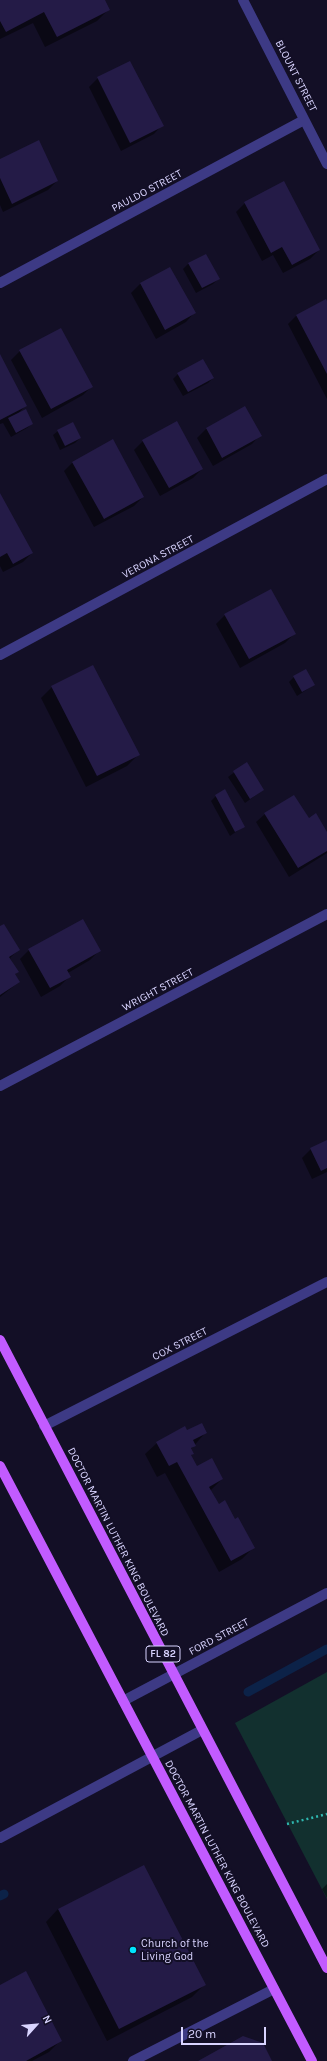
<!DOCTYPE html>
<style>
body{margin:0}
#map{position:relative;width:327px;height:2061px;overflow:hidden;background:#130f26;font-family:Karla,sans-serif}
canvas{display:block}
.north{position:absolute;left:16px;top:2005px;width:40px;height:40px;-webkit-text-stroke:3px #130f26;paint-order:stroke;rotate:63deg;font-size:11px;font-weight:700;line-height:16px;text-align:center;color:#d9d4ff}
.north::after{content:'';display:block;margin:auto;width:14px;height:18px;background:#d9d4ff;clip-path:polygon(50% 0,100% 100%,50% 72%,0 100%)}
.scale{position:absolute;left:181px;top:2027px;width:85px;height:18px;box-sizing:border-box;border:2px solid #d9d4ff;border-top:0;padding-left:5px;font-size:12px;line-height:14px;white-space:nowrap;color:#d9d4ff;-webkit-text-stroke:3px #130f26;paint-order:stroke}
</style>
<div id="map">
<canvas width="327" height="2061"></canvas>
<div class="north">N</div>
<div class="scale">20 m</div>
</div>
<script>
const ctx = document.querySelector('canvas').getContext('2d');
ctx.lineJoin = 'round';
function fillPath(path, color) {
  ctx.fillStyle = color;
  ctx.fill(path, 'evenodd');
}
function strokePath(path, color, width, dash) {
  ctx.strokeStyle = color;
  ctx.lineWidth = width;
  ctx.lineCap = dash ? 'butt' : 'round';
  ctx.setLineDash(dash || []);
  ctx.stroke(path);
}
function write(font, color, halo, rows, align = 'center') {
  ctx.font = font + ' Karla,sans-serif';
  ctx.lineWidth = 4;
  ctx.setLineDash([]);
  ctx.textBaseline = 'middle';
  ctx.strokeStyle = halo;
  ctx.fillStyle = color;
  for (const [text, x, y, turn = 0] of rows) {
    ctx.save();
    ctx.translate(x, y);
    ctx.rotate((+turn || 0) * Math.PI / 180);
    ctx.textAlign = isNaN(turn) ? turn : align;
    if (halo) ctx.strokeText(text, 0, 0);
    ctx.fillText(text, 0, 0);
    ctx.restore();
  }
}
fillPath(new Path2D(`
 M327 1672V1899L235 1723Z`), '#12302f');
fillPath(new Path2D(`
 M0 0H104L109 9 97 21 45 47 33 23 0 39Z
 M98 78 162 125 154 134 121 151 89 87Z
 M0 160 57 181 48 190 3 212 0 205Z
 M245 203 319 250 310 259 283 273 273 255 262 261 236 212Z
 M205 255 218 279 213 284 196 293 183 269 188 264Z
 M170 268 194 313 186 322 156 339 131 293 140 284Z
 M327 303V399L288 324 297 315Z
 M20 351 92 386 83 395 42 418 11 360Z
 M0 356 25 406 18 414 32 424 27 428 11 437 3 423 0 424Z
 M178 374 213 378 208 383 183 396 173 379Z
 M206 429 260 435 252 444 213 466 197 438Z
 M58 431 80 438 75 443 60 450 53 435Z
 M143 441 202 469 193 478 160 496 134 450Z
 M73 462 143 497 134 506 94 527 64 471Z
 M0 495 32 553 23 562 3 572 0 566Z
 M225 615 294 634 285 643 240 668 216 624Z
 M294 677 314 685 297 696 289 682Z
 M52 687 138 755 127 766 86 787 41 698Z
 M247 763 263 790 245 803 228 777Z
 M216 796 243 827 230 836 211 801Z
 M265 814 308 819 327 834V853L289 877 256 822Z
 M0 927 19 949 10 958 17 972 14 975 19 982 0 997Z
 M29 950 99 951 90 960 68 973 69 977 60 986 41 997 20 959Z
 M327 1141V1172L312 1179 302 1158 311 1149Z
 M187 1432H206L191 1449 193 1453 190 1456 197 1468 222 1479 210 1491 218 1505 235 1520 253 1548 242 1559 219 1572 165 1473 157 1477 145 1454 157 1443Z
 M327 1884V1898L322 1889Z
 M58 1909 204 1985 192 1997 107 2041 46 1922Z
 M0 1986 61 2040 49 2052 32 2061H0Z`), '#0007');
strokePath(new Path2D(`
 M248 1692 327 1649
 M0 1896 4 1894`), '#0c2248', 9);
fillPath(new Path2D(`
 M0 0H105L110 10 57 37 44 12 6 32 0 21Z
 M130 61 164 126 130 143 97 77Z
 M39 140 58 181 12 204 0 178V159Z
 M284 181 320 250 292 265 282 247 271 253 244 202Z
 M206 254 220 279 202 288 188 263Z
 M170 267 196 313 165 330 140 283Z
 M326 299 327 301V374L296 315Z
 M61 328 93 387 51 409 19 350Z
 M0 354 27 406 0 420Z
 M203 359 214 378 188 392 177 373Z
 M245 406 262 436 222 458 206 428Z
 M26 409 33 424 16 433 8 418Z
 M177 421 203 469 169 488 142 440Z
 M73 422 81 438 65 446 57 430Z
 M113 439 144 497 104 519 72 462Z
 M0 493 33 553 13 564 7 553 0 557Z
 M271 589 296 634 249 659 224 614Z
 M93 665 140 755 97 776 51 686Z
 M306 669 315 685 302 692 293 676Z
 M247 762 264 790 250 799 233 771Z
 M225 789 245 827 235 832 215 795Z
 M294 795 309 818 316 813 327 832V851L298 868 264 813Z
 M83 919 101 951 67 970 71 977 50 988 28 949Z
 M4 924 20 950 9 957 19 972 15 974 20 982 0 995V926Z
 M327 1140V1168L321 1171 310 1148Z
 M202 1423 207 1433 193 1440 196 1446 191 1448 194 1454 191 1455 197 1466 212 1458 223 1479 209 1487 219 1504 225 1500 235 1519 238 1517 255 1548 231 1561 177 1462 169 1466 156 1442 185 1426 187 1430Z
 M144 1865 206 1985 119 2029 58 1909Z
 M26 1971 62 2041 26 2061H0V1985Z
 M243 2036 263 2043 272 2061H198Z`), '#241b47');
strokePath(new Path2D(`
 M287 1824 327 1814`), '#2fb8b0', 2.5, [2, 3]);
strokePath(new Path2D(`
 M243 0 327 164
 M0 283 304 120
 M0 655 327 479
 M0 1086 327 914
 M44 1426 327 1282
 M123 1701 327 1593
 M0 1838 202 1730
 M133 2061 274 1989`), '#3d3a85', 10);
strokePath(new Path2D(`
 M0 1340 327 1968
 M0 1466 312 2061`), '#c25bff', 10);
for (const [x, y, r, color] of [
 [133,1950,4,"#00e5ff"]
]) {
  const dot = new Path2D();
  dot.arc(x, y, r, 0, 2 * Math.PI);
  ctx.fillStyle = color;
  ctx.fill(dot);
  strokePath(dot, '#130f26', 1.5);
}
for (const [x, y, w] of [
 [163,1654,34]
]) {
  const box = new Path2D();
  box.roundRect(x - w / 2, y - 8, w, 16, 3);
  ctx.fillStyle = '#130f26';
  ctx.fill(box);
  strokePath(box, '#d9d4ff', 1);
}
write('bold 10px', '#d9d4ff', null, [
 ["FL 82",163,1654]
]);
write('11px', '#d9d4ff', '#130f26', [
 ["BLOUNT STREET",296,76,63],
 ["PAULDO STREET",147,191,-28],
 ["VERONA STREET",158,557,-28],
 ["WRIGHT STREET",158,990,-28],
 ["COX STREET",180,1344,-27],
 ["DOCTOR MARTIN LUTHER KING BOULEVARD",118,1542,63],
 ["FORD STREET",219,1637,-28],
 ["DOCTOR MARTIN LUTHER KING BOULEVARD",217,1854,62]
]);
write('11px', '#d9d4ff', '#130f26', [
 ["Church of the",141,1944],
 ["Living God",141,1957]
], 'left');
</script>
